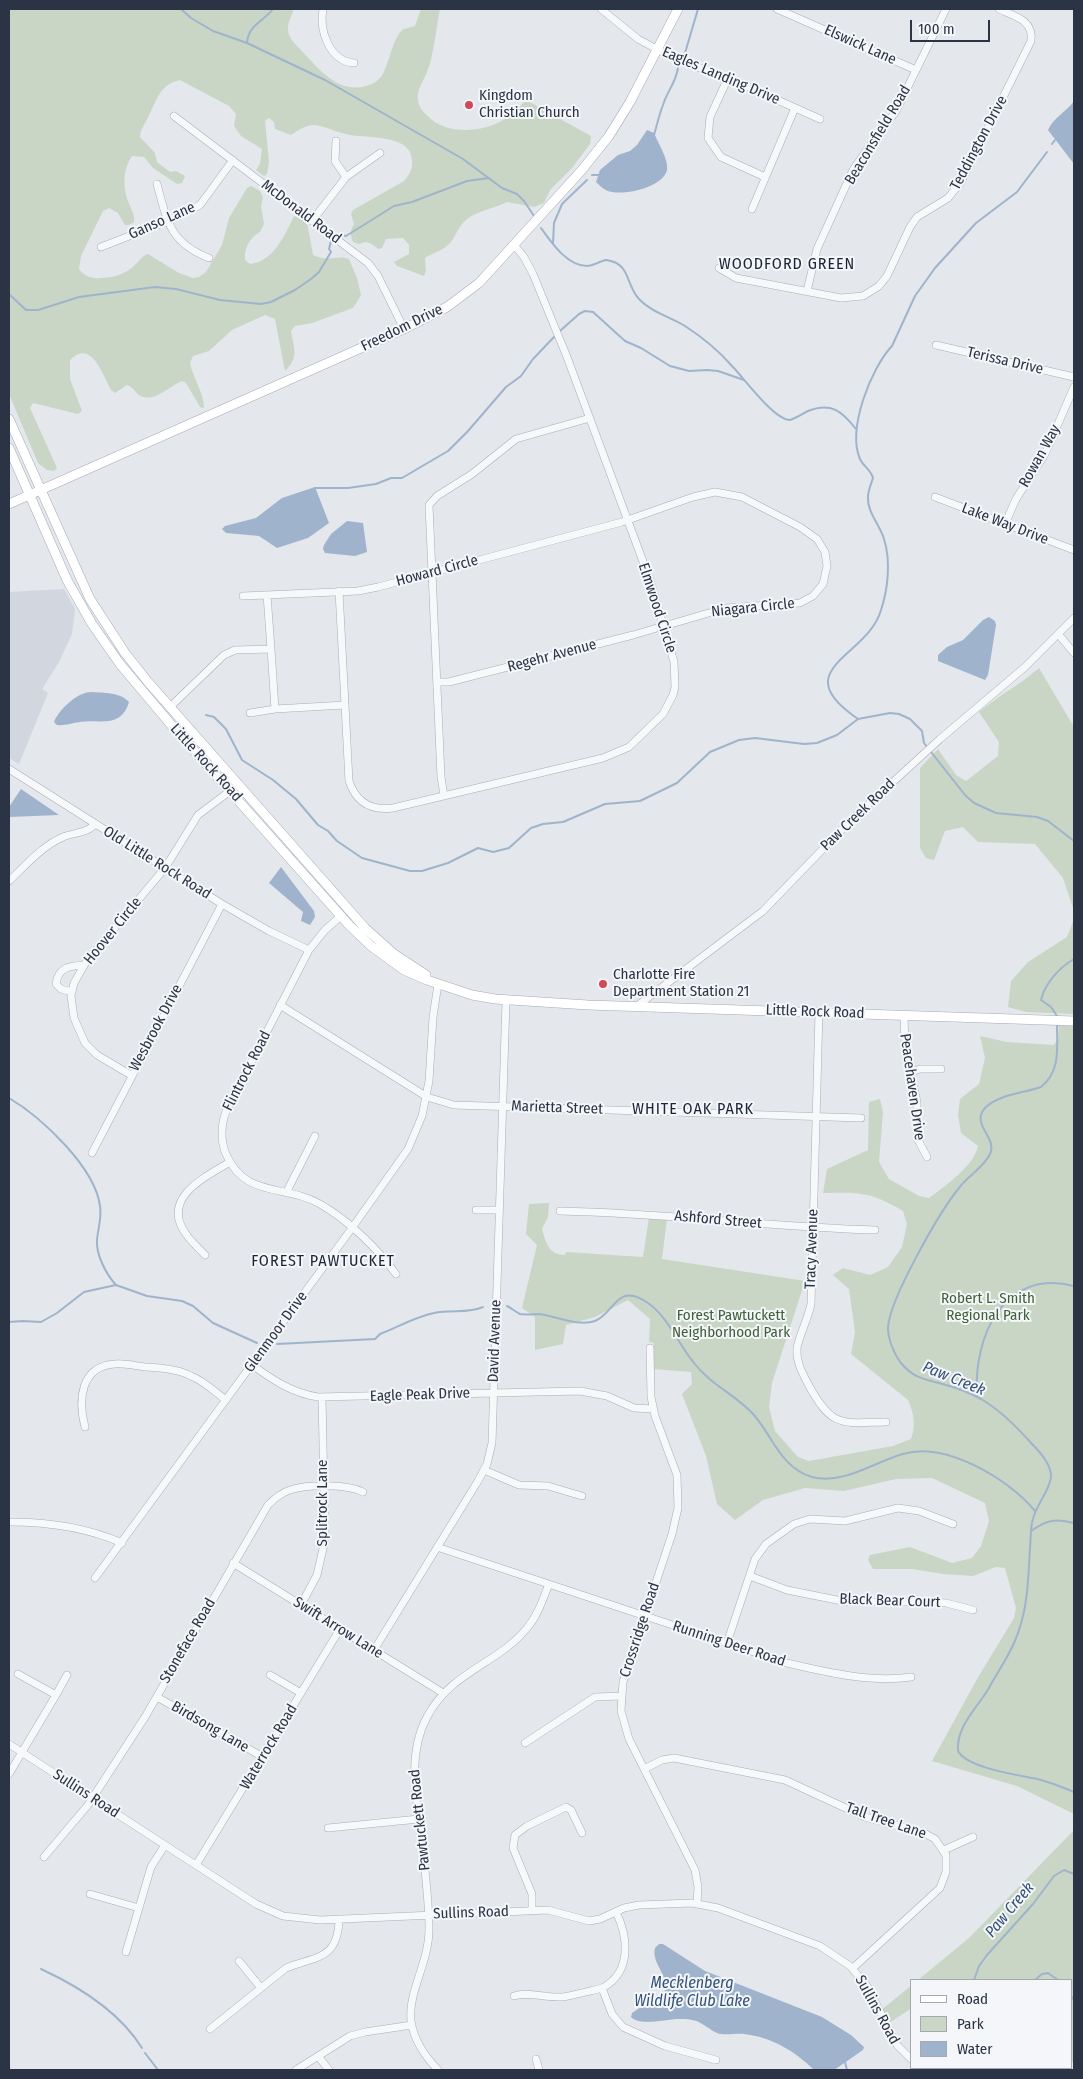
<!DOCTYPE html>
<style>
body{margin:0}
#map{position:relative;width:1083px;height:2079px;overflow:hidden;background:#e4e7ec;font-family:"Fira Sans Condensed",sans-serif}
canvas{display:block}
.frame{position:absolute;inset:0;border:10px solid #2b3445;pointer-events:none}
.legend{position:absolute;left:910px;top:1979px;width:162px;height:90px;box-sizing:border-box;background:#f4f6f9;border:1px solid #a4a8b1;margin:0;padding:6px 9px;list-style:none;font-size:15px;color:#2b3445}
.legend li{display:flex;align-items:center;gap:10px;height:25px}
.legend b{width:25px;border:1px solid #a4a8b1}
.scale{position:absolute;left:910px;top:20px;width:80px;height:22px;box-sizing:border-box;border:2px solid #2b3445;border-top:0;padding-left:6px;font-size:15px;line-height:18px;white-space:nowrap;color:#2b3445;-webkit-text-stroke:4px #f4f6f9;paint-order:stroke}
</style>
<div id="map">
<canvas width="1083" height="2079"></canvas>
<div class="frame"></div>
<ul class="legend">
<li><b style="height:6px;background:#fff"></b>Road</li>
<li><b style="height:14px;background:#c9d6c5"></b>Park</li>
<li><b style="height:14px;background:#9fb4cc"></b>Water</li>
</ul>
<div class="scale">100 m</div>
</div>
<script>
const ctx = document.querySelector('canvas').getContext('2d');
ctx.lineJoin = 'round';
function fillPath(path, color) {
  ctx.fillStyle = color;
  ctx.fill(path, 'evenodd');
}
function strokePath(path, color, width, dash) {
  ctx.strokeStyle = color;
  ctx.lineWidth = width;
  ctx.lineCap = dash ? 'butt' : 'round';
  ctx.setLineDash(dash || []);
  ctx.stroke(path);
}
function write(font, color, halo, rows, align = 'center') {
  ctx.font = font + ' "Fira Sans Condensed",sans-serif';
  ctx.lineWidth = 4;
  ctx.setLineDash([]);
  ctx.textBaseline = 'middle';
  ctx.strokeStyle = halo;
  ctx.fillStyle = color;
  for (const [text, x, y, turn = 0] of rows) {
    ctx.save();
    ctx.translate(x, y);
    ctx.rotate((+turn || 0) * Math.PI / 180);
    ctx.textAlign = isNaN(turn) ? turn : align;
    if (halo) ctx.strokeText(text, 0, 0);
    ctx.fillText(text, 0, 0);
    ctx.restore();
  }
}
fillPath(new Path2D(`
 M64 589 75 609 72 634 59 662 42 689 48 693 19 764 9 758V592Z`), '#d2d6de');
fillPath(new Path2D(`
 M9 9H294C286 28 284 33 300 49 319 69 339 96 369 85 375 83 380 79 383 74 389 63 394 34 404 29 407 28 412 27 415 26L421 9H440C436 28 434 55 427 72 423 82 416 90 418 101 419 108 425 114 431 119 450 135 483 132 503 120 511 115 519 107 526 100L591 136 590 144 572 168 550 190 544 203 534 207 507 202C494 209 479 210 467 219 458 226 456 237 449 244 442 251 432 253 425 258L426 271 424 276 397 266 394 262 409 254V245L403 238 386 239 382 248 378 249C371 243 367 240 359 244L353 242C350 235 350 231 354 224L351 214 353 210 404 181C410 174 413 169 412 160 411 133 364 139 346 134 334 132 324 125 312 125 304 126 297 131 291 135L275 129 274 122 269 118 265 121 269 162 267 174 264 176 256 170 260 164 262 149 241 136 234 126 236 114 229 106 180 80C160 84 157 100 149 115 146 123 140 129 140 137L155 153 157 162 170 172 176 171 185 176 182 183 177 184 153 168 144 157 132 156C123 169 123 184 127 199 130 207 135 214 134 222L129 225H125L118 213 109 208 103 211 81 256 79 269C84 276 92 279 100 278 114 278 126 274 136 264 141 259 142 256 148 254L179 273 193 278 199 277 206 272 222 245 229 218 247 188 251 186 260 191 263 197 261 206 264 224 260 232C250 237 244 248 245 260L250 264C273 262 285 235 294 216L307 222 313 255C330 263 337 254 349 259L357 278 361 295 353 308 312 323 295 326 291 331C294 349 299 358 285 371L275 319 265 315 232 330 209 351 193 356 190 363C193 378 204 393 204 408L200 407 186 383 182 381C169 386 154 404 139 395 134 391 133 387 127 385L115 393 111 390C103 375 91 338 70 360V379L82 411 78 414 33 403 30 408 57 468 54 471 47 470 38 463 9 394Z
 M1039 668 1074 727V911L1063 878 1035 844 978 842 963 827 945 831 934 860 926 858 920 848V768L938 749 956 775 966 781 998 756 999 742 979 712C998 696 1021 684 1039 668Z
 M1074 919V1014L1026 1012 1008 1007 1011 981 1028 962 1067 937Z
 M1059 1025 1074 1026V1814L1017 1786 932 1761 977 1679 1014 1618 1016 1608 1005 1568 996 1567 973 1576 943 1574 912 1569H873L868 1560 870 1555 910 1547 952 1563 972 1558 981 1546 989 1521 985 1503 932 1478 896 1479 844 1491 805 1488 763 1500 735 1520 717 1504 706 1456 682 1394 692 1384 691 1372 653 1369 654 1343 649 1342 650 1319 628 1300 595 1317 566 1325 563 1344 535 1350V1317L522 1308 537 1245 526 1234 529 1204 549 1203 548 1217 542 1229C546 1243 549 1255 565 1255L566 1252 643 1257 649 1217 667 1218 662 1259 805 1281 772 1383 769 1407 775 1431 798 1457 809 1461 893 1446 911 1439C916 1425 914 1414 908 1400L851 1354 855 1332 849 1289 833 1275 843 1268 870 1275 888 1267 902 1247 907 1224 903 1211C871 1192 861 1192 823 1193L827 1169 868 1150 869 1102 880 1099 883 1112 879 1162 889 1179 919 1196 929 1198C945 1186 974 1166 978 1146L961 1133 958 1115 960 1099 979 1084 985 1058 980 1036 1007 1042 1054 1045 1058 1039Z
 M1074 1830V2063L1072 2062V1980H918L969 1938Z
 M912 1985V2008L886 2025 880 2011Z`), '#c9d6c5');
fillPath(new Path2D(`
 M1074 101V164L1048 130C1053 118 1066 112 1074 101Z
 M647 130 654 133C658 143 669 160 667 170 663 187 627 195 612 192 605 191 601 187 596 182L600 170 618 155 630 151 637 145Z
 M315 487 329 523 308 538 277 548 259 536 226 533 222 529 225 526 256 518 282 498Z
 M347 521 363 523 367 552 355 556 325 553 323 549 324 545 331 534Z
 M989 617 995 621 996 625 988 675 985 680 938 661V655L947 647 963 640 983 620Z
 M91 692C104 693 120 692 129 702 121 729 99 719 80 722 71 723 65 726 57 725L54 722C59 709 78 692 91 692Z
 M21 789 59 815 9 817V807Z
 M281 867 314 911 315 917 310 925 301 921 303 912 269 883Z
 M659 1944H663L705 1971 822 2017 851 2035 864 2047 863 2050 834 2070H814C795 2051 771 2037 744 2034 736 2033 724 2036 717 2033 703 2026 701 2019 682 2019 668 2018 640 2027 631 2017L632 2013 665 1991C669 1975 651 1963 655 1948Z`), '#9fb4cc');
strokePath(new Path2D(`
 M181 9 191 18 213 31 247 43 325 80 463 159 502 188 517 194 524 201 534 216
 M247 43C248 25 263 22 273 9
 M685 53 698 9
 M654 135C657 125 659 115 663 105 668 89 675 85 678 68
 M1052 144 1055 140
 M592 175H600
 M541 228C551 242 567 266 587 266 593 266 600 261 606 260 631 263 625 284 639 299 651 312 670 317 685 326 702 337 718 350 732 366 744 378 774 420 790 420 797 418 802 414 808 411 831 402 842 411 856 429
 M339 234 346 236 394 206 412 202 467 181 489 178
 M553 243 554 223 562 204 587 180
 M9 294 26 310H38L79 297 155 287 176 289 220 300 261 304 271 302 295 290 311 279 319 272 331 252 329 249 331 241
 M560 331 579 314 585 311 593 312 625 341 641 348 670 366 689 371 707 370 718 371 744 380
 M315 488H348L376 484 391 478H402L448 451 468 431 506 387 521 376 533 359 554 337
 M206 715 214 717 226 729 242 760 273 780 296 799 318 825 328 831 337 841 362 858 410 871H422L448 863 478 848 493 852 509 848 531 828 543 824 563 822 605 804 640 801 677 783 710 752 739 740 755 738 804 744 817 743 837 735 858 719 890 713 899 714 910 719 922 731 924 743 965 795 974 803 996 813 1037 817 1048 821 1074 841
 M858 719C784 669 868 657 881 610 888 589 891 561 884 539 880 525 867 512 868 497 868 491 871 484 873 478 871 470 863 466 860 459 847 429 871 368 892 346L915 296 935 268 976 223 1017 192 1047 152
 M1057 1016 1051 1007 1041 1000C1045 983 1060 967 1074 959
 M1057 1024C1057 1047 1061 1071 1041 1087 1024 1093 1000 1094 986 1107 969 1124 998 1137 990 1154 984 1167 968 1176 959 1188 940 1211 889 1300 888 1328 888 1339 894 1354 901 1363 915 1380 927 1379 946 1385 957 1388 970 1393 981 1399 1000 1410 1017 1427 1032 1444 1040 1452 1051 1465 1051 1476 1051 1489 1036 1505 1033 1519 1030 1528 1031 1539 1030 1548 1028 1582 1028 1612 1014 1643 1007 1659 997 1673 989 1688 978 1707 956 1726 958 1751 967 1768 1018 1775 1037 1779 1050 1782 1062 1787 1074 1792
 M9 1098C41 1117 95 1167 100 1206 102 1218 98 1228 97 1240 96 1255 106 1274 116 1285
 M507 1306C511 1308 516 1312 520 1314 526 1315 533 1314 539 1314 556 1316 578 1327 595 1321 615 1313 617 1281 648 1303 669 1318 678 1344 694 1363 711 1385 736 1395 754 1415 773 1437 781 1468 812 1477 844 1485 874 1462 903 1454 945 1441 1009 1479 1035 1511
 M9 1322 23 1321 41 1322 57 1313 84 1292 116 1285 147 1296 182 1301 193 1306 213 1323 257 1343
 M277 1344 375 1339 380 1334C398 1327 415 1317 434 1313 451 1309 468 1314 483 1307
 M977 1397C973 1337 1003 1268 1074 1286
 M1031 1531C1046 1520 1057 1518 1074 1523
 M41 1969C80 1987 119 2011 142 2048
 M974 1980 979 1966 987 1955 1033 1904 1054 1876 1064 1870 1074 1874
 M1035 1980 1042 1974 1048 1973 1058 1980
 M1072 1997 1074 2000
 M145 2053 158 2070
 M845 2062 847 2070`), '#9fb4cc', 2);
const minor = new Path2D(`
 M323 9C319 30 329 61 354 63
 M601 9 638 39 675 59 728 78 820 119
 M777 9 916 70
 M728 78 710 117 708 138 721 157 765 177
 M174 116 368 263 378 276 404 329
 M336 141 335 161 346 177
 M157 184C167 221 170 243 209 258
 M752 209 795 108
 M312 221 346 177 380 153
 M101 247 168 221 200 205 233 160
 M719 268 736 278 841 298 863 296 879 286 887 276 910 227 917 217 948 198 961 182 1031 41C1034 20 1014 16 999 9
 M807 291 817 249 853 170 866 151 896 111 946 9
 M936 345 1074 377
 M935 497 1074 550
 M1005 524 1016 499 1045 454 1074 387
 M339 591 349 781C356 802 371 811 393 808L603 758 629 747 663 714 673 695 675 687 674 662 651 583 567 357 533 274 524 257 515 246
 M243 596 358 591 378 587 622 522 693 497 715 492 742 497 800 527 817 539 825 552 827 566 823 584 813 596 800 603 726 608 633 635 449 682H438
 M1059 635 1074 653
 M271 649 275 709 345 705
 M170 707 224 655 235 650 271 649 267 595
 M250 713 275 709
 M9 769 222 904 269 931 309 950
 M444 796 441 777 429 505 437 496 472 474 516 439 590 418
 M9 881C25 866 42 846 63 837 73 833 88 833 95 824
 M341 916 325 930 309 950 227 1109C221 1123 220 1140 226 1154 245 1199 286 1184 320 1204 348 1220 377 1248 396 1274
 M72 992 61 989 56 984C58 967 70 966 84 965
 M280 1005 427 1097 454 1105 861 1118
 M637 1006 763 911 847 824 940 739 1025 667 1074 618
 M819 1012 811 1304C808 1319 800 1333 797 1348 796 1362 802 1372 808 1384 832 1428 840 1423 886 1422
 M904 1015 905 1047 917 1102V1138L927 1157
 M911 1072 920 1069H941
 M131 1075 97 1055 85 1043 74 1018 71 996 74 983 86 962 165 868 198 815 230 791
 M92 1153 222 904
 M286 1193 315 1136
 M476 1210H499
 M560 1211C665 1213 770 1227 875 1230
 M205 1255C199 1248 191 1242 186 1234 160 1198 205 1177 230 1162
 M650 1348 651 1397 655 1416 677 1475 678 1508 672 1534 623 1682 621 1711 629 1739 695 1870 698 1887 697 1904
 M252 1365C273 1380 292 1393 318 1397L580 1391 607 1396 634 1408 653 1409
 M85 1427C78 1401 80 1366 115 1364 125 1363 136 1366 146 1367 161 1368 177 1369 191 1376 204 1381 215 1392 226 1400
 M484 1470 519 1485 548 1486 582 1496
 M9 1522C48 1522 86 1527 122 1543
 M437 1547 787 1663C826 1672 871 1683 911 1677
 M233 1563 443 1693
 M750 1576 787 1590 847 1602H933L946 1603 973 1610
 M95 1578 352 1228 408 1149 422 1116 429 1081 433 1017 438 984
 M301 1605 317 1575 325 1540 322 1397
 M727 1643 755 1559 766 1544 794 1524 810 1519 845 1521 898 1508 919 1511 953 1524
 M374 1650 478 1481 487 1464 492 1443 506 1001
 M18 1674 56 1695
 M270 1675 301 1693
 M157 1697 263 1757
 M525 1743 595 1697 621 1696
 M9 1744 256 1904 283 1916 320 1920 548 1910 589 1921 600 1919 624 1908 639 1905 692 1903 718 1908 820 1946 850 1966 867 1986 897 2045 912 2060
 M644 1769 662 1760 674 1758 785 1780 865 1817 924 1833 935 1839 946 1855V1872L940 1888 853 1968
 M9 1774 56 1695 67 1675
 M328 1828 419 1819
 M944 1850 973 1837
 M44 1857 88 1805 145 1717 268 1505C275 1498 281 1493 290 1490 308 1484 347 1484 363 1492
 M196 1865 340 1629
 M90 1894 139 1908
 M532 1910V1894L513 1848 515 1835 527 1826 566 1807 571 1810 582 1833
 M126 1952 151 1867 165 1845
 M239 1961 261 1988
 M602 1988 612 2014 623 2027 665 2046 716 2060
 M514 1996C528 1991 545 1998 560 1997 567 1997 575 1994 582 1993 589 1991 598 1990 604 1987 632 1971 628 1936 616 1912
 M210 2029 286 1968C315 1956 338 1961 339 1919
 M318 2056 329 2070
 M536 2059 539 2070
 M923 2068 929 2070
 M296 2070 350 2036 365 2032 412 2025
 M438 2070C425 2056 414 2041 411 2021 408 1991 429 1963 429 1929 429 1900 425 1872 422 1843 417 1801 406 1756 427 1717 451 1671 498 1664 527 1628 538 1615 543 1599 549 1584`);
const major = new Path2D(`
 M9 419 90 599 125 653 148 682 365 928 394 954 426 975
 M9 448 67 580 92 624 120 664 173 727 348 924 371 946 404 970 427 980 472 995 495 999 588 1005 1074 1021
 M9 504 404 329 447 307 479 283 581 171 609 136 630 102 678 9`);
strokePath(minor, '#a9aeb7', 8);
strokePath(major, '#a3abb8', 10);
strokePath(minor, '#f7f8fa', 7);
strokePath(major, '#fff', 9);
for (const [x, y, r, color] of [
 [469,105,5,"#d1495b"],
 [603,984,5,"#d1495b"]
]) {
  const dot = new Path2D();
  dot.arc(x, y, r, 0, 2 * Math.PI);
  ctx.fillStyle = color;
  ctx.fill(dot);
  strokePath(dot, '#f4f6f9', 2);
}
write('15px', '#2b3445', '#f4f6f9', [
 ["Elswick Lane",860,45,24],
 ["Eagles Landing Drive",721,76,23],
 ["Beaconsfield Road",878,135,-59],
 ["Teddington Drive",979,143,-62],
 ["McDonald Road",301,212,37],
 ["Ganso Lane",162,221,-24],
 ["Freedom Drive",402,328,-26],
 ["Terissa Drive",1005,361,13],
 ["Rowan Way",1040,456,-61],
 ["Lake Way Drive",1005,524,21],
 ["Howard Circle",437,571,-15],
 ["Elmwood Circle",657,608,72],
 ["Niagara Circle",753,608,-6],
 ["Regehr Avenue",552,656,-15],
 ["Little Rock Road",206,763,48],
 ["Paw Creek Road",858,815,-44],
 ["Old Little Rock Road",157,863,32],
 ["Hoover Circle",113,931,-51],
 ["Little Rock Road",815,1012,2],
 ["Wesbrook Drive",156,1028,-62],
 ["Flintrock Road",247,1071,-63],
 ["Peacehaven Drive",912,1087,82],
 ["Marietta Street",557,1108,2],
 ["Ashford Street",718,1220,5],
 ["Tracy Avenue",812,1249,-88],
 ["Glenmoor Drive",276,1332,-54],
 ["David Avenue",495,1341,-88],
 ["Eagle Peak Drive",420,1395,-2],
 ["Splitrock Lane",323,1503,-90],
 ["Black Bear Court",890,1601,2],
 ["Swift Arrow Lane",338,1628,32],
 ["Crossridge Road",640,1630,-72],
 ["Stoneface Road",188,1641,-60],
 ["Running Deer Road",729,1644,18],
 ["Birdsong Lane",210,1727,30],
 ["Waterrock Road",269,1747,-59],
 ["Sullins Road",86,1794,33],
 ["Pawtuckett Road",420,1820,-96],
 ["Tall Tree Lane",886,1821,19],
 ["Sullins Road",471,1913,-2],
 ["Sullins Road",877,2010,61]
]);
write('15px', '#2b3445', '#f4f6f9', [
 ["Kingdom",479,96],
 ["Christian Church",479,113],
 ["Charlotte Fire",613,975],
 ["Department Station 21",613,992]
], 'left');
write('15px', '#3f6138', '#f4f6f9', [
 ["Robert L. Smith",988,1299],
 ["Regional Park",988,1316],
 ["Forest Pawtuckett",731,1316],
 ["Neighborhood Park",731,1333]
]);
ctx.letterSpacing = '1px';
write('16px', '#1d2536', '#f4f6f9', [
 ["WOODFORD GREEN",787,265],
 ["WHITE OAK PARK",693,1110],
 ["FOREST PAWTUCKET",323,1262]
]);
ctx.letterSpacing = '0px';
write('italic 16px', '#34527a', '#f4f6f9', [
 ["Paw Creek",954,1379,22],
 ["Paw Creek",1010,1910,-50],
 ["Mecklenberg",692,1984],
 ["Wildlife Club Lake",692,2002]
]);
</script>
